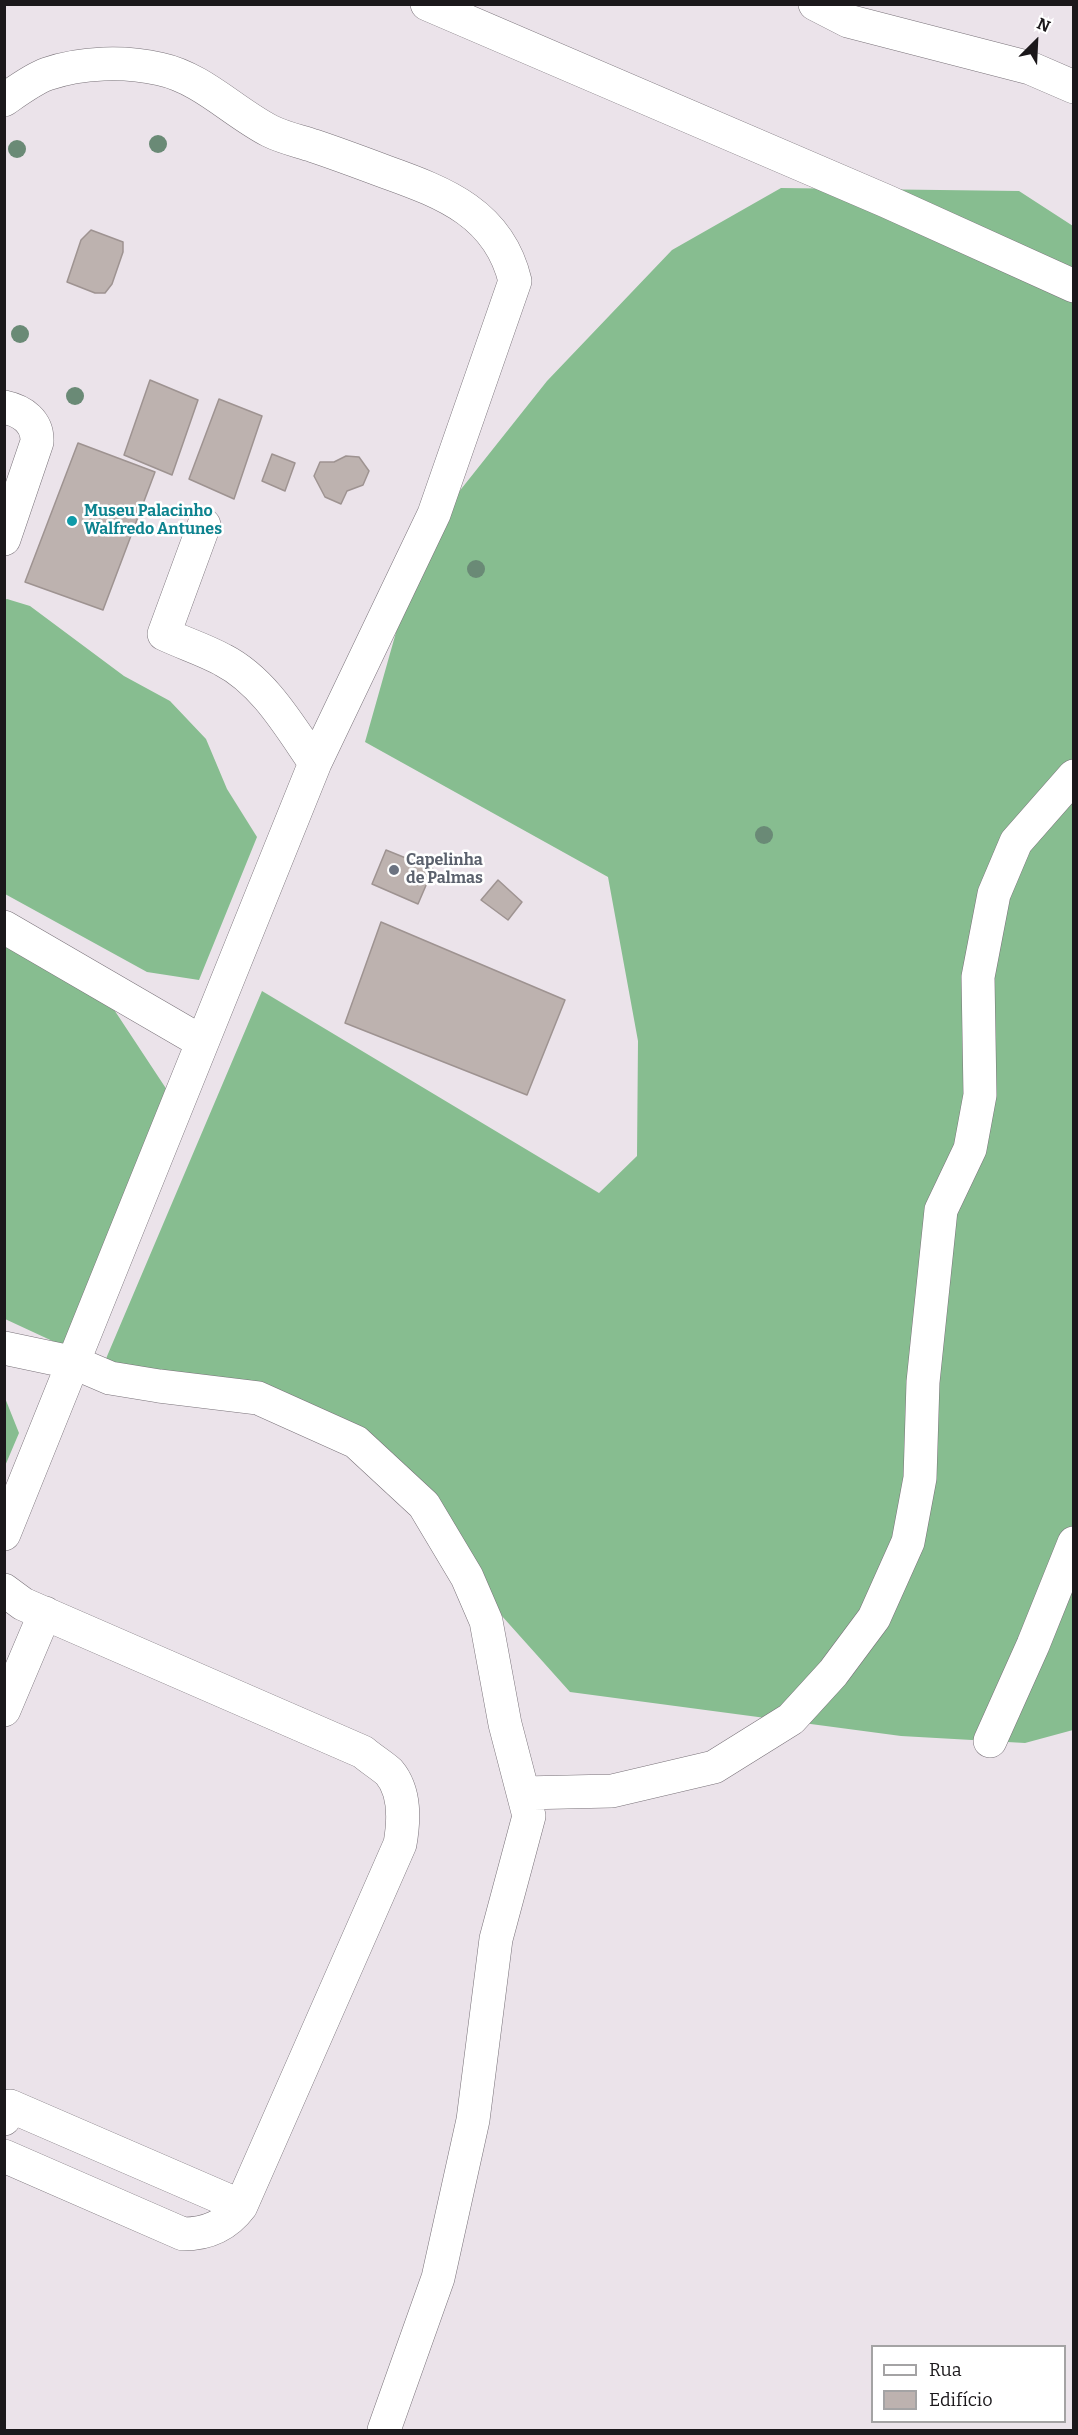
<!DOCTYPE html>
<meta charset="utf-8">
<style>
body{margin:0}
#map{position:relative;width:1078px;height:2435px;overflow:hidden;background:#ebe3ea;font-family:Bitter,serif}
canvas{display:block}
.frame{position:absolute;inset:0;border:6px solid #1b181b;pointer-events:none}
.legend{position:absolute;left:871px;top:2345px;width:195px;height:78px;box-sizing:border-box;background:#fff;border:2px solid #a4a3a4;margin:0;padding:8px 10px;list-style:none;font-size:18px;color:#1b181b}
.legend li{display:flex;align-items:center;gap:12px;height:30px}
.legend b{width:30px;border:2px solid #a4a3a4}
.north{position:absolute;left:1006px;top:12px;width:60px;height:60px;-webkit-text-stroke:4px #fff;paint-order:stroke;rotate:24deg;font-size:16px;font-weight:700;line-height:24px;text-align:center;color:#1b181b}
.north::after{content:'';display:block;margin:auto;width:21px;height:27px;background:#1b181b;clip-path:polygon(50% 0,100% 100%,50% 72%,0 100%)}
</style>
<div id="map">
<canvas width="1078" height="2435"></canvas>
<div class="frame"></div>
<ul class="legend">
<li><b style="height:8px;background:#fff"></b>Rua</li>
<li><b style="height:16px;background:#bdb2af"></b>Edifício</li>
</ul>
<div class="north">N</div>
</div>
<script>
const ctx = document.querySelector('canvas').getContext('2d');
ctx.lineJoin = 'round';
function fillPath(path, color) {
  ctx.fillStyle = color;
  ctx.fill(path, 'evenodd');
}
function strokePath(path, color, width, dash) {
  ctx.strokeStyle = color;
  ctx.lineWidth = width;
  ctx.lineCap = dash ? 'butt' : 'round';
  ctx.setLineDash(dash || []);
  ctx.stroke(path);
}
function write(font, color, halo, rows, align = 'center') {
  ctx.font = font + ' Bitter,serif';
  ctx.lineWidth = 5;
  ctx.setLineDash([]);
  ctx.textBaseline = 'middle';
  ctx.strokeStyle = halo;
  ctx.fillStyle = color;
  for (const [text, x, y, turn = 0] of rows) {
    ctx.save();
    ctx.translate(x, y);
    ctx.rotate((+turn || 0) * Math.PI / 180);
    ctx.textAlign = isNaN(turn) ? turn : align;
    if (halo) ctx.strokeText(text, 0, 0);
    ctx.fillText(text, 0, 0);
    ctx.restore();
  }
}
fillPath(new Path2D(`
 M781 188 1019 191 1073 226V1730L1025 1743 901 1736 570 1692 467 1577 356 1442 105 1361 262 991 599 1193 637 1156 638 1041 608 877 365 742 423 537 547 381 672 250Z
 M7 599 30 606 124 676 170 701 206 739 227 789 257 837 199 980 147 972 5 894 4 600Z
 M4 945 111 1005 167 1090 74 1351 5 1319Z
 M5 1398 19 1433 5 1466Z`), '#87bd90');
const building = new Path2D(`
 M91 230 123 242V252L112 284 105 293H95L67 282 81 240Z
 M150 380 198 400 172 475 124 455Z
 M219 399 262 416 234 499 189 479Z
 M78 443 155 472 103 610 25 582Z
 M272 454 295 463 285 491 262 481Z
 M346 456 359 457 369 471 363 485 347 491 341 504 325 497 314 476 320 462H334Z
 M386 850 433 869 418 904 372 884Z
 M498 880 522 902 508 920 481 900Z
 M381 922 565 1000 527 1095 345 1023Z`);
fillPath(building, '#bdb2af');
strokePath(building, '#9e9391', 1.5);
const minor = new Path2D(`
 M427 4 886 201 1074 286
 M815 4 848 21 1030 68 1074 87
 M4 100C17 91 33 79 47 74 82 62 125 61 160 69 202 78 233 112 270 131 284 138 299 141 314 146 338 154 362 163 386 172 445 193 499 214 515 281L434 514 315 763 4 1534
 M4 407C23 411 38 422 37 442L4 539
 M204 525 164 634C183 643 205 650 223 660 264 681 290 727 315 763
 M4 927 202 1042
 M4 1348 75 1363 110 1378 159 1386 258 1398 356 1442 424 1505 467 1577 486 1621 505 1724 529 1816 496 1939 473 2120 438 2278 384 2430
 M4 1590 23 1604 363 1752C371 1759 381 1765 389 1772 406 1792 404 1821 400 1844L241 2206C226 2226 207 2234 183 2234L4 2156
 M4 1710 45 1613
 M990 1741 1033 1645 1074 1543
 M523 1793 612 1791 714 1767 791 1719 833 1673 874 1618 908 1542 920 1478 923 1382 941 1210 970 1149 980 1095 978 977 994 894 1016 842 1074 776
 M4 2119 10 2106 241 2206`);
strokePath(minor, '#797279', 34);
strokePath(minor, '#fff', 33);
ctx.fillStyle = '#6a8a76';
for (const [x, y] of [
 [158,144],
 [17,149],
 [20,334],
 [75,396],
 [476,569],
 [764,835]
]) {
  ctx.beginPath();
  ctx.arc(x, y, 9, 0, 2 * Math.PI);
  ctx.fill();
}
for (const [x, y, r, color] of [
 [72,521,6,"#0f9aa8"],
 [394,870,6,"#6b7280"]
]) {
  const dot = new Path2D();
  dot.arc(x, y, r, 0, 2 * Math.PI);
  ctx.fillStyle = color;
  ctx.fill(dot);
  strokePath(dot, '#fff', 2);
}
write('bold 16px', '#0d838f', '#fff', [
 ["Museu Palacinho",84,512],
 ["Walfredo Antunes",84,530]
], 'left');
write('bold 16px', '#5b616d', '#fff', [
 ["Capelinha",406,861],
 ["de Palmas",406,879]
], 'left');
</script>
